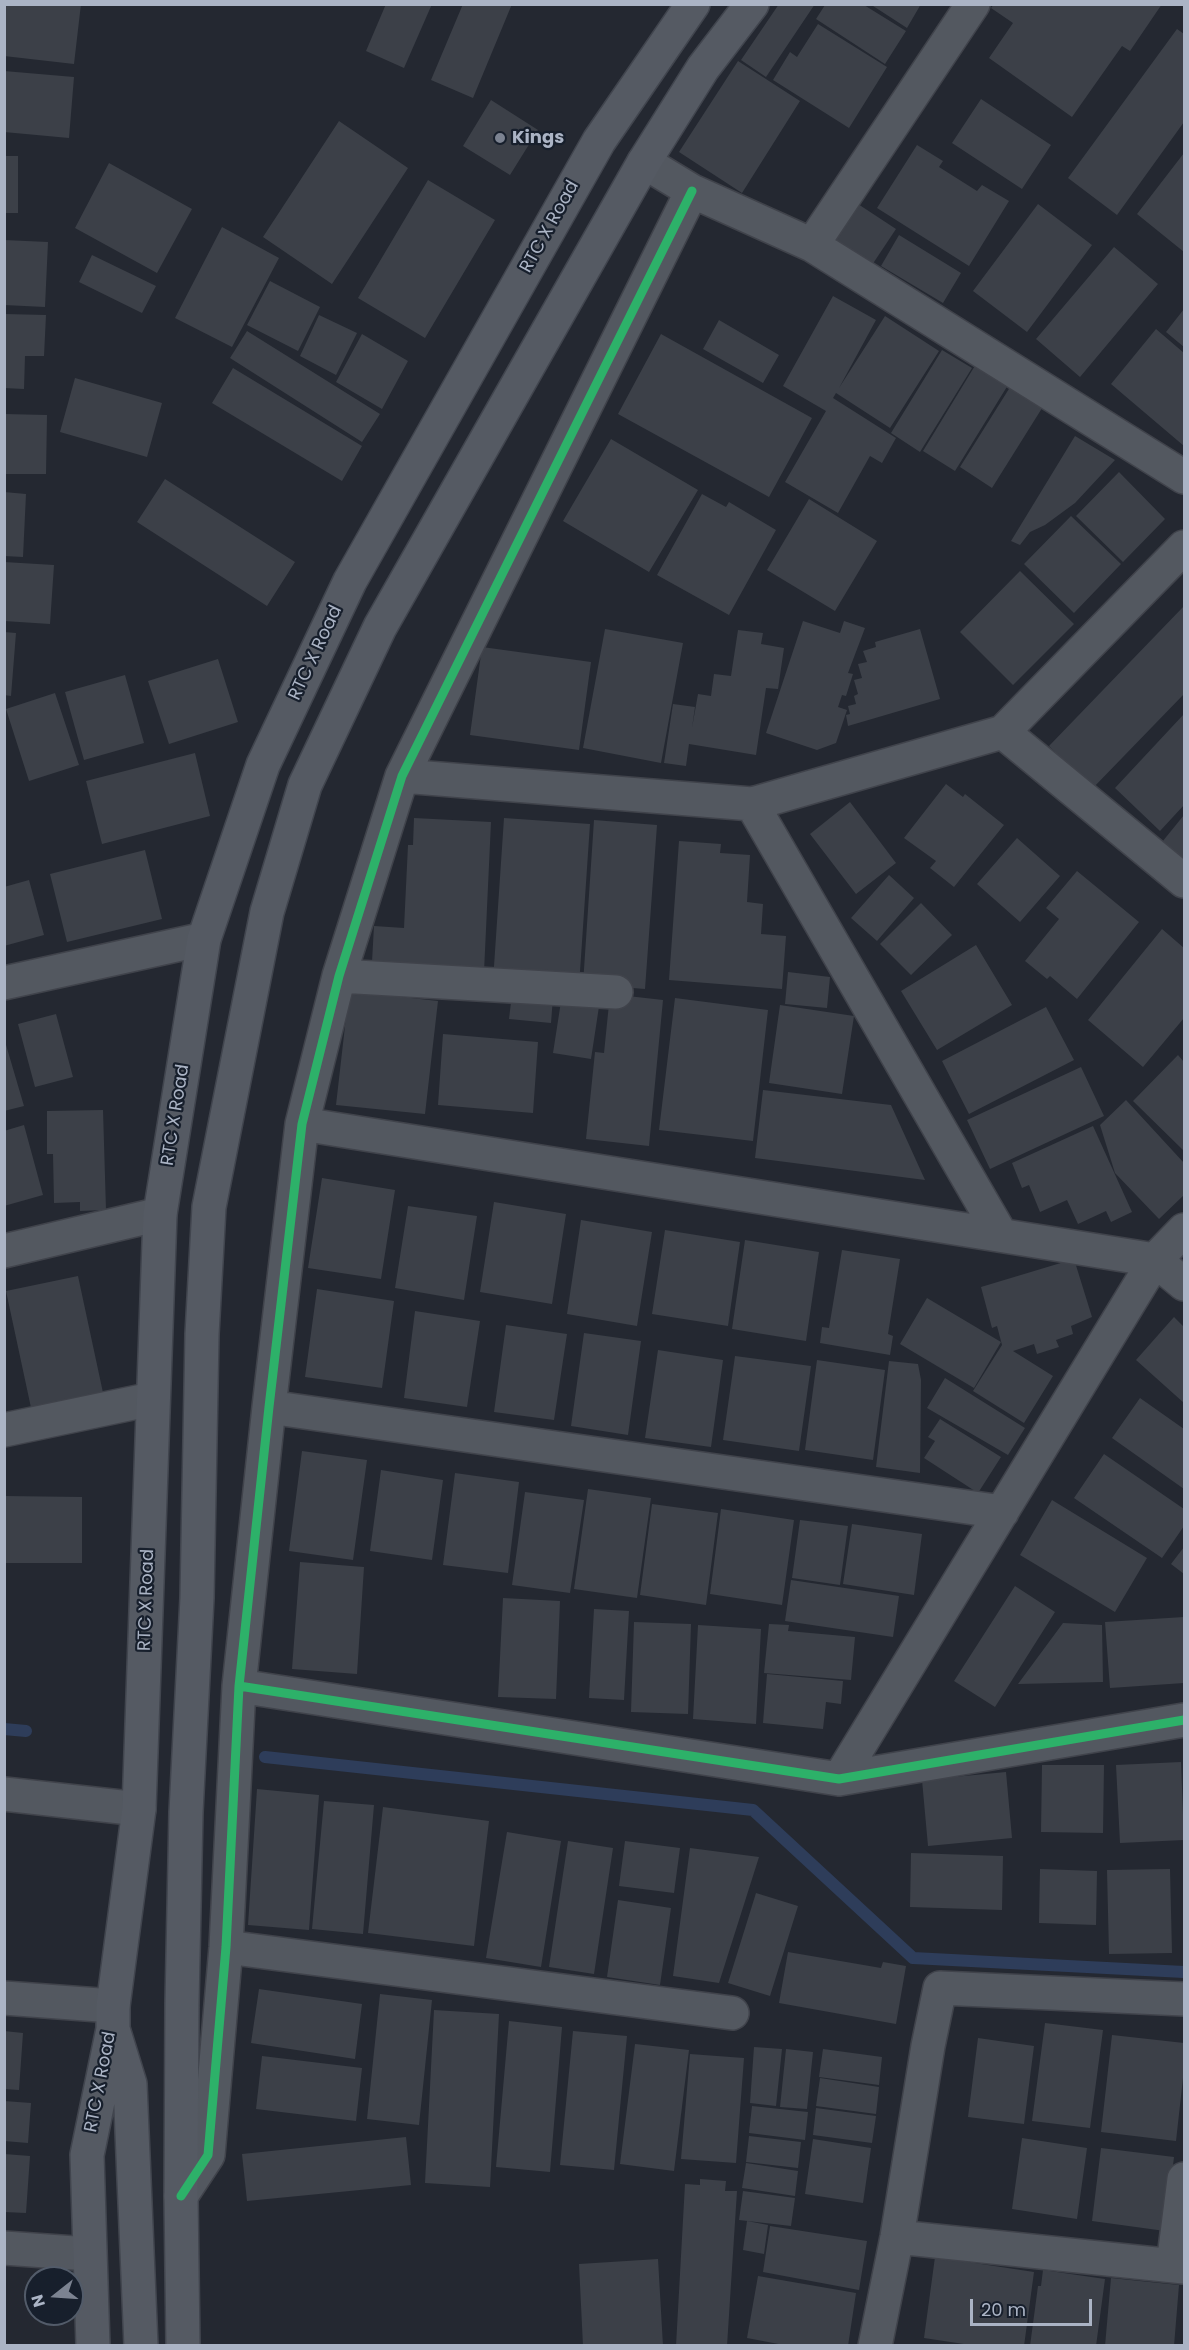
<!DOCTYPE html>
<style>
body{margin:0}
#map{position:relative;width:1189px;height:2350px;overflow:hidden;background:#242831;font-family:Poppins,sans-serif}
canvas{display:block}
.frame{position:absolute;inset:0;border:6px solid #abb4c5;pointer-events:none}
.north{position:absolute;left:24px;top:2266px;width:60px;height:60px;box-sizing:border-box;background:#171f2c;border:2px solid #525b69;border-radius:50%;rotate:253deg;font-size:16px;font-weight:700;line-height:24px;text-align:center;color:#abb4c5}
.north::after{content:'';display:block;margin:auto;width:21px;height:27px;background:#7c8391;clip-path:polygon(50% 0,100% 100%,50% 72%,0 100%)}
.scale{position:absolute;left:970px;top:2299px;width:122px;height:27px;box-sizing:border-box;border:3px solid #abb4c5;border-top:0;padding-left:8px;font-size:18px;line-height:21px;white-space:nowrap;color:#abb4c5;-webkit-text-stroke:4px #171f2c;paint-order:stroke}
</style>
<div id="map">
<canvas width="1189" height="2350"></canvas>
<div class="frame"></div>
<div class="north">N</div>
<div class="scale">20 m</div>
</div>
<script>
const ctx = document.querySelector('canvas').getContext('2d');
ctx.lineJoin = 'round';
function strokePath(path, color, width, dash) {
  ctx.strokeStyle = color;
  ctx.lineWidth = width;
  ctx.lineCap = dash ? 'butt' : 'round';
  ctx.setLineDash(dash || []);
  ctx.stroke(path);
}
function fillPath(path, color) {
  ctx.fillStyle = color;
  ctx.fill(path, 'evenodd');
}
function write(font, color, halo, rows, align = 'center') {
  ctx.font = font + ' Poppins,sans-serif';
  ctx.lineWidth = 4.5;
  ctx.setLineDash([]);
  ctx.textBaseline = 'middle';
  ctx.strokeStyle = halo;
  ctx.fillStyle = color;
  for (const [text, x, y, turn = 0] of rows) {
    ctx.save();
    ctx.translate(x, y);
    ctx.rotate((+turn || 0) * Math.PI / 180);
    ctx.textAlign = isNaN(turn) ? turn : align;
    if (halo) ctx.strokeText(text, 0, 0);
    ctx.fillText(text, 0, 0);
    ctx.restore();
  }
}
strokePath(new Path2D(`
 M4 1729 26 1731
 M265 1757 753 1810 913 1958 1184 1972`), '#2e3d5a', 12);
fillPath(new Path2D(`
 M4 4H81L74 64 4 56Z
 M386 4H432L404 68 366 51Z
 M463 4H512L473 98 431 80Z
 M779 4H815L766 77 741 60Z
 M870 4H921L907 28Z
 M994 4H1162L1130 51 1122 46 1072 117 989 58 1013 23 991 8Z
 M825 5H864L906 31 885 64 816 19Z
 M818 24 887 67 849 128 773 80 790 52 797 57Z
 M1177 29 1184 34V122L1117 215 1068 178Z
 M738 61 800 101 742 193 679 152Z
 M4 71 74 77 69 138 4 132Z
 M981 99 1051 145 1022 189 952 143Z
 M491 100 538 130 510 175 463 146Z
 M339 121 408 168 332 284 263 237Z
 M917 145 943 161 939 167 977 191 982 185 1009 201 969 266 877 208Z
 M1184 153V252L1137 214Z
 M4 156H18V213H4Z
 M109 163 192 209 157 273 75 228Z
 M428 180 495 220 425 338 358 298Z
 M858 204 896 229 872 265 834 240Z
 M1038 204 1092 245 1027 332 973 291Z
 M222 227 279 258 232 347 175 318Z
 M899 235 961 273 943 303 881 266Z
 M4 240 48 242 45 307 4 305Z
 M1114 247 1158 284 1080 377 1036 339Z
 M92 255 156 286 142 313 79 282Z
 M270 281 320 307 298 351 247 325Z
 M833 296 876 320 839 388 885 316 939 351 890 428 836 393 833 398 896 438 882 463 870 456 838 513 785 482 826 411 783 386Z
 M1184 309V347L1166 332Z
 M4 314 46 315 44 356H25L24 389 4 388Z
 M319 315 357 333 336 375 300 356Z
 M719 320 779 355 763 383 703 349Z
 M1156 329 1184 353V446L1111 384Z
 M247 331 380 414 362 442 230 358Z
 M362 334 408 361 382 409 336 382Z
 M661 334 812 418 769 497 618 414Z
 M942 350 972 368 920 452 891 433Z
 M976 364 1008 385 955 471 923 451Z
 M233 368 362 446 342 481 212 403Z
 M75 378 162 403 147 457 60 432Z
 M1012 384 1044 405 992 488 960 467Z
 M4 414 47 415 46 474H4Z
 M1075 436 1115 460 1075 503 1045 525 1030 532 1020 545 1011 541Z
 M611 439 698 490 649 572 563 521Z
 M1119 472 1165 519 1123 562 1076 516Z
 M165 479 295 562 267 606 137 522Z
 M4 492 26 494 23 557 4 556Z
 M702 494 726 507 729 502 776 530 729 615 657 575Z
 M809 499 877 541 835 611 767 570Z
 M1071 516 1121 564 1074 613 1024 564Z
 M4 562 54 565 50 624 4 621Z
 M1020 571 1074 624 1013 685 960 632Z
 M1184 606V694L1092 789 1049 746Z
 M803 621 840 633 844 621 865 628 848 673 853 674 846 696 842 695 838 707 847 710 836 743 817 750 766 733Z
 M605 629 683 643 661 763 583 748Z
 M920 629 940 699 848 726 846 715 850 714 848 706 856 704 854 696 858 694 854 680 862 678 858 664 867 662 863 651 876 647 875 642Z
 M738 630 763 633 761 644 784 648 778 689 766 688 756 755 689 744 686 766 664 763 673 704 695 707 692 728 698 694 711 696 714 674 731 676Z
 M4 632 16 633 11 696 4 695Z
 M482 647 591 662 579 750 470 735Z
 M218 659 238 722 169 744 148 681Z
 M125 675 144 743 84 760 65 692Z
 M55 693 79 765 29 781 6 709Z
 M1184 714V805L1160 831 1115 788Z
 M195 753 210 816 102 844 86 781Z
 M946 784 963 797 965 794 1004 825 954 887 930 868 936 861 904 838Z
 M850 802 896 863 856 894 810 834Z
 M1184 815V866L1158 847Z
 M414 818 491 822 484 972 372 962 374 926 404 928 408 845H413Z
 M504 818 590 824 579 986 493 981Z
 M594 820 657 825 645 989 583 984Z
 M1017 838 1060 876 1020 922 977 884Z
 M679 841 721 844 720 853 750 855 747 902 763 904 761 934 786 936 782 989 669 980Z
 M145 850 162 919 67 942 50 874Z
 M1077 871 1139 922 1077 999 1050 976 1047 979 1025 961 1059 919 1046 908Z
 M889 875 914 898 877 941 851 918Z
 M29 880 44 935 4 946V887Z
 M921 903 952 935 911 975 880 944Z
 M1162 929 1184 948V1018L1143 1067 1088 1020Z
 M976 945 1012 1005 937 1050 901 991Z
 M788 972 830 977 827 1008 785 1004Z
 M349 991 438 1001 425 1114 336 1105Z
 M512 994 553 997 551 1023 509 1019Z
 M610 994 663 1000 649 1146 586 1139 595 1052 604 1053Z
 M562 995 600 1000 591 1059 553 1053Z
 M675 998 768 1010 753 1141 659 1130Z
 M780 1005 854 1016 842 1094 769 1083Z
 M1046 1007 1074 1060 969 1114 942 1061Z
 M56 1014 73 1077 35 1087 18 1024Z
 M443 1034 538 1042 533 1113 438 1105Z
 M4 1038 24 1106 4 1111Z
 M1178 1055 1184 1062V1151L1133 1101Z
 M1081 1067 1104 1116 990 1169 967 1120Z
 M763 1090 891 1105 925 1180 755 1158Z
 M1126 1100 1184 1163V1195L1159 1219 1115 1173 1100 1125Z
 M103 1110 106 1210 80 1211V1202L54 1203 53 1154H47V1111Z
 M24 1125 43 1195 4 1206V1131Z
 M1093 1126 1132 1212 1111 1222 1106 1211 1078 1224 1067 1200 1040 1212 1029 1185 1022 1188 1012 1163Z
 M322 1178 395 1190 381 1279 308 1268Z
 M494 1202 566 1214 552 1304 480 1292Z
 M408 1206 477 1216 464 1300 395 1288Z
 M581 1220 652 1232 637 1326 567 1314Z
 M665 1230 740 1242 728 1326 652 1314Z
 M745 1240 819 1252 806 1341 732 1329Z
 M842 1250 900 1259 888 1334 893 1336 890 1355 820 1343 822 1327 829 1328Z
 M1074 1259 1092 1317 1071 1326 1073 1334 1056 1340 1059 1347 1037 1354 1034 1344 1013 1351 1053 1376 1024 1423 973 1391 1002 1345 997 1326 992 1328 981 1287Z
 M78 1276 105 1402 33 1417 6 1291Z
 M317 1289 394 1301 382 1388 305 1377Z
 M927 1298 1001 1342 974 1388 900 1344Z
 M415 1311 480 1321 467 1407 404 1398Z
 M1174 1317 1184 1327V1403L1136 1360Z
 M506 1325 567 1334 554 1420 494 1412Z
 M584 1333 641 1341 628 1435 571 1426Z
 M658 1350 723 1360 711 1447 645 1438Z
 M735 1356 811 1366 799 1451 723 1440Z
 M817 1360 885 1370 873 1460 805 1450Z
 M889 1361 918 1364 921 1380 920 1473 876 1467Z
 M945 1378 1025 1428 1008 1455 927 1408Z
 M1140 1398 1184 1429V1489L1112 1438Z
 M940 1419 1001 1457 978 1493 924 1458 935 1441 928 1437Z
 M302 1451 367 1460 353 1560 289 1551Z
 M1104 1454 1184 1509V1526L1162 1558 1074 1498Z
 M381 1470 443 1480 432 1560 370 1551Z
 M455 1473 519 1482 508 1573 443 1565Z
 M588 1489 651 1498 637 1598 574 1589Z
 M525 1492 584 1500 570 1593 512 1585Z
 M4 1496 82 1497V1563H4Z
 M1052 1500 1147 1558 1115 1612 1020 1555Z
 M652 1504 718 1513 706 1605 640 1595Z
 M721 1509 794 1520 782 1605 710 1594Z
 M800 1520 848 1526 840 1585 792 1578Z
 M852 1524 922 1534 914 1595 843 1584Z
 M1184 1547V1574L1171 1564Z
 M300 1562 364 1567 357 1674 292 1669Z
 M791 1580 899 1596 893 1637 785 1621Z
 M1015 1586 1055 1612 995 1707 954 1681Z
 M503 1598 560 1601 556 1699 498 1697Z
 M594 1609 629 1611 624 1700 589 1698Z
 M1184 1617V1683L1110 1688 1105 1622Z
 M634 1622 691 1624 688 1714 631 1712Z
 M1063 1623 1102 1625 1103 1682 1018 1684Z
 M769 1624 789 1625 788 1631 855 1637 851 1680 764 1673Z
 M698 1625 761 1629 756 1724 693 1719Z
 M767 1674 843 1681 841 1704 826 1702 823 1729 763 1723Z
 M1181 1762 1184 1840 1120 1843 1116 1765Z
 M1042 1765H1104L1103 1833 1041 1832Z
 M1006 1772 1012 1838 928 1846 922 1780Z
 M257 1789 319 1795 309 1930 248 1925Z
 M324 1801 374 1805 363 1934 312 1929Z
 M383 1807 489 1821 474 1946 368 1933Z
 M507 1832 561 1841 541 1967 486 1958Z
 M568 1841 613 1848 594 1974 549 1967Z
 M625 1841 680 1848 674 1893 619 1886Z
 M690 1848 759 1857 719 1983 673 1976Z
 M911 1853 1003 1856 1002 1910 910 1907Z
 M1040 1869 1097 1871 1096 1925 1039 1923Z
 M1170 1869 1172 1953 1109 1954 1107 1870Z
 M756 1893 798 1906 770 1996 728 1983Z
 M618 1900 671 1908 660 1985 607 1977Z
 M788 1952 881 1968 883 1962 906 1966 896 2024 779 2003Z
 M259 1989 362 2004 355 2059 251 2043Z
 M380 1994 432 2000 419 2125 367 2119Z
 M434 2010 499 2014 490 2187 425 2183Z
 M509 2021 562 2027 550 2172 496 2167Z
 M1045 2023 1103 2030 1090 2128 1032 2121Z
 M4 2031 23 2033 19 2090 4 2089Z
 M573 2031 627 2036 614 2170 560 2165Z
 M1112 2035 1184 2043V2069L1176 2141 1101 2132Z
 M978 2038 1034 2046 1024 2124 968 2117Z
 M635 2044 689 2050 674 2171 620 2164Z
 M754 2047 782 2049 776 2106 750 2103Z
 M786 2049 813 2052 807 2109 780 2107Z
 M823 2049 882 2057 879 2085 819 2077Z
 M690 2054 744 2058 736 2163 681 2159Z
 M262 2056 362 2068 356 2121 256 2109Z
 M820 2078 879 2087 876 2114 816 2106Z
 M4 2101 31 2103 28 2143 4 2141Z
 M752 2106 808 2112 805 2140 749 2133Z
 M816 2108 876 2116 872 2143 813 2135Z
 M749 2136 801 2142 798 2168 746 2162Z
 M406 2137 411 2185 247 2201 242 2154Z
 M1022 2138 1087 2148 1077 2219 1012 2209Z
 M813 2139 871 2148 863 2203 805 2194Z
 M1101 2148 1174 2157 1165 2231 1092 2221Z
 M4 2154 30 2156 26 2213 4 2212Z
 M746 2163 798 2171 795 2196 742 2188Z
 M700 2179 726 2181 725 2191H737L727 2346H676L685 2184 700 2185Z
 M743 2191 795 2198 791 2226 739 2220Z
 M747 2221 768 2225 764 2254 743 2250Z
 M770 2226 867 2241 859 2290 763 2272Z
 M935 2257 1034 2272 1024 2346H977L924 2338Z
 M658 2259 663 2346H583L579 2264Z
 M1043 2270 1105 2279 1096 2346H1030L1038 2286H1041Z
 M758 2276 856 2293 848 2346H789L747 2338Z
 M1111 2278 1179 2285 1174 2346H1105Z`), '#3c4048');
const minor = new Path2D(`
 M644 162 692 191 812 245 1184 477
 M812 245 973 4
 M1003 732 1184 547
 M402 776 752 804 1003 732 1184 881
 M752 804 1001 1235
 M339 976 616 992
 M4 983 204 939
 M302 1124 1155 1260 1184 1284
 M4 1251 160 1214
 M269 1407 1002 1512
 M4 1430 152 1399
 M239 1686 839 1779 1184 1720
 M839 1779 1155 1260 1184 1230
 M4 1794 139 1809
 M226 1947 732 2013
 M4 1998 113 2006
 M181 2196 208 2155 226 1947 239 1686 269 1407 302 1124 339 976 402 776 692 191
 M897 2237 1184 2267
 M4 2248 89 2254
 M1173 2265 1184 2179
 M875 2346 897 2237 928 2046 940 1988 1184 1999`);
const major = new Path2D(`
 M114 2032 130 2084 141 2346
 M93 2346 87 2155 113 2029V2006L139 1809 160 1214 204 939 263 765 350 581 599 141 693 4
 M183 2346 181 2196 182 2003 186 1812 197 1598 202 1334 209 1207 267 912 305 785 380 627 644 162 703 68 752 4`);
strokePath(minor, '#40434b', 36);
strokePath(major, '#41454e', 36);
strokePath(minor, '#535860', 33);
strokePath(major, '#555a63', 33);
strokePath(new Path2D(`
 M239 1686 839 1779 1184 1720
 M181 2196 208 2155 226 1947 239 1686 269 1407 302 1124 339 976 402 776 692 191`), '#2db169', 9);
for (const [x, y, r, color] of [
 [500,138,6,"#7c8391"]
]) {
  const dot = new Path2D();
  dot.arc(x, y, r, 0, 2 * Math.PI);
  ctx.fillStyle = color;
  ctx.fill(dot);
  strokePath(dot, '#171f2c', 2);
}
write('bold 18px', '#abb4c5', '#171f2c', [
 ["Kings",512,138]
], 'left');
write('18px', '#abb4c5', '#171f2c', [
 ["RTC X Road",550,227,-61],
 ["RTC X Road",316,653,-65],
 ["RTC X Road",176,1115,-81],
 ["RTC X Road",147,1600,-88],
 ["RTC X Road",101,2082,-79]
]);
</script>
